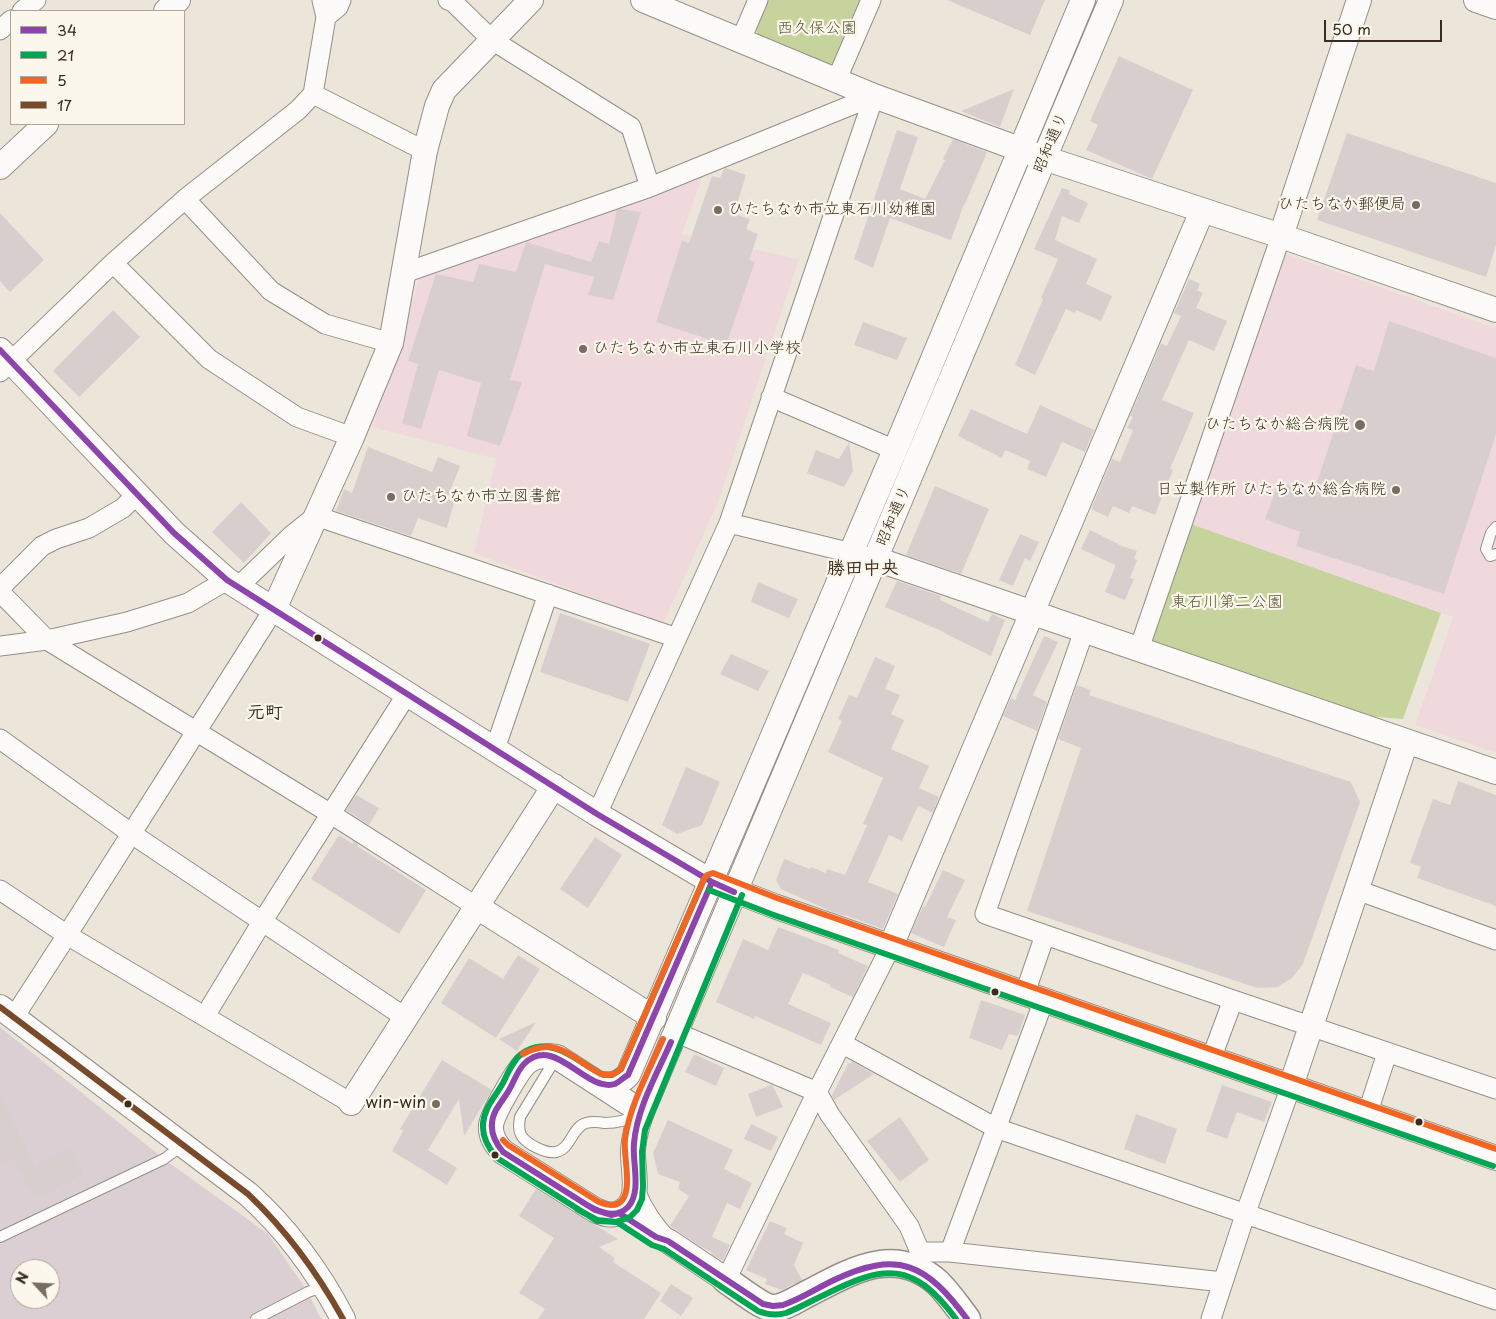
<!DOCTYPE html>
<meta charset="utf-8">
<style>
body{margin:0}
#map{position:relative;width:1496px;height:1319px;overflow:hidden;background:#ece6da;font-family:"Playpen Sans",sans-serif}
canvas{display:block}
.legend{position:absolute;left:10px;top:10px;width:175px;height:115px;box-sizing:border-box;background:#fbf7ec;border:1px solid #aea59a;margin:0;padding:6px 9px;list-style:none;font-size:15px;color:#3b2a1e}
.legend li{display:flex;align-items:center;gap:10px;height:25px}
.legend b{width:25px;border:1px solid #aea59a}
.north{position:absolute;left:10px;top:1259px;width:50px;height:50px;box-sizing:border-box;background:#fbf7ec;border:1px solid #aea59a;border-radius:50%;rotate:295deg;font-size:14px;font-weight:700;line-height:20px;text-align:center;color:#3b2a1e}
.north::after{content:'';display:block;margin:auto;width:18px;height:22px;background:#796c60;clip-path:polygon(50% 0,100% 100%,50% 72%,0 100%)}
.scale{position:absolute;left:1324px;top:20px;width:118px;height:22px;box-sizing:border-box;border:2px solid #3b2a1e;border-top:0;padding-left:6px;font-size:15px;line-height:18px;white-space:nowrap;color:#3b2a1e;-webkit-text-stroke:4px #fbf7ec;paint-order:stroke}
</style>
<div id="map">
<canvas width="1496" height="1319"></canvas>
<ul class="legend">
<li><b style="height:6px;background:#8e44ad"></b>34</li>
<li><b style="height:6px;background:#00a651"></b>21</li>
<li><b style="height:6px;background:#f26522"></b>5</li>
<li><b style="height:6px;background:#7a4b2a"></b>17</li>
</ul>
<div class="north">N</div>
<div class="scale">50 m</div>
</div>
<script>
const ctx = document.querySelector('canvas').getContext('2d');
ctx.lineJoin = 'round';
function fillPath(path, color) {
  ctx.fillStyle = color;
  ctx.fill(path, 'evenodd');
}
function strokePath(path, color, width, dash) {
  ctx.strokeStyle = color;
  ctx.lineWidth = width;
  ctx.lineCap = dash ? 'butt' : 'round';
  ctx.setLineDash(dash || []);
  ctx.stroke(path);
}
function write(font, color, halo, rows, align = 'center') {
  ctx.font = font + ' "Playpen Sans","Klee One",sans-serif';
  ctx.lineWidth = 4.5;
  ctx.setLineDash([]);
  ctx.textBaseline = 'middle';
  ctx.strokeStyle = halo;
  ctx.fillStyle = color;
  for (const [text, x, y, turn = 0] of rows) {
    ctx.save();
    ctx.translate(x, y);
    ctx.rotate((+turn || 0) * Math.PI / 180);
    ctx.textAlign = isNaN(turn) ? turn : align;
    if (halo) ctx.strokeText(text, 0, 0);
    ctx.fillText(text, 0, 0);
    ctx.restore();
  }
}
fillPath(new Path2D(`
 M705 169 682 234 799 259 717 505 663 624 474 553 496 459 372 427 422 271Z
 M1286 254 1496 328V753L1415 725 1453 617 1188 523Z`), '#f0d9dd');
fillPath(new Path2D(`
 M0 1027 164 1159 268 1234 308 1292 321 1319H0ZM20 1269H50V1299H20Z`), '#dccfd3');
fillPath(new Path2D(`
 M766 0H861L834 62 827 66 758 37 755 26Z
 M1188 523 1441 613 1403 719 1364 716 1152 644 1146 638Z`), '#c7d39c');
fillPath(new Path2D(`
 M947 0H1045L1030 35Z
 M1119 56 1193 90 1152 179 1086 150 1098 125 1090 121Z
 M1014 89 1000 127 961 111Z
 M897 130 918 137 900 189 925 199 945 160 943 159 953 139 987 152 965 204H964L951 240 890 218 873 268 854 259Z
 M1347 133 1496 183V245L1486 277 1317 220Z
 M726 168 746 175 734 214 750 219 746 229 758 234 749 260 755 262 726 345 656 322 682 241 689 243 712 176 720 178 724 169Z
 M1062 188 1070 190 1069 194 1088 203 1079 223 1062 216 1055 240 1097 259 1086 284 1112 296 1101 321 1076 310 1075 313 1066 309 1035 375 1015 365 1043 299 1041 298 1058 259 1034 249Z
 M620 209 641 212 613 300 588 295 594 277 545 264 510 380 522 382 500 446 467 436 481 383 439 370 421 429 402 423 418 364 408 361 436 274 473 282 479 264 516 272 526 242 591 262 599 241 609 244 617 210Z
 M0 213 44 260 10 292 0 281Z
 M1189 279 1200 284 1197 290 1203 293 1196 308 1227 321 1214 351 1189 340 1162 400 1194 413 1170 469 1173 470 1155 515 1132 506 1129 513 1113 506 1108 517 1091 509 1112 459 1120 462 1133 430 1127 428 1133 417 1130 416 1161 343 1167 346 1181 316 1174 313Z
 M113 310 140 337 79 397 53 371Z
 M1389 321 1496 358V434L1444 594 1296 546 1300 532 1265 519 1279 482 1313 494 1356 365 1374 371Z
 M863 322 907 338 897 360 854 345Z
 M1040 405 1094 430 1085 452 1062 442 1046 477 1027 469 1030 461 1005 450 1002 458 958 436 971 409 1027 434Z
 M849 442 853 471 844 487 807 473 816 450 839 459Z
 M368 447 432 472 438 457 460 466 447 499 454 502 447 528 418 518 411 536 336 511 344 489 352 493Z
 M935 486 989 509 961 574 906 555Z
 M241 502 271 533 244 563 212 532Z
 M1090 530 1122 546 1137 551 1134 559 1137 560 1130 578 1134 579 1125 600 1105 592 1115 567V565L1081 549Z
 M1020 534 1039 542 1030 561 1025 558 1013 586 999 580Z
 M897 581 941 596 940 600 988 622 992 614 1005 620 991 656 944 633V632L885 607Z
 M758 582 798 599 789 618 751 602Z
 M560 613 650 644 628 702 540 672Z
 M1044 636 1058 642 1033 695 1047 702 1037 731 1003 716 1011 698 1015 700Z
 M731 654 769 671 758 691 720 674Z
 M875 657 895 666 885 689 900 695 891 714 904 720 891 749 929 766 919 788 939 797 933 813 918 806 902 841 889 835 868 882 898 894 883 929 845 915V916L835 913 781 889 776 880 784 859 810 869 811 867 826 873 827 869 845 875 867 825 863 824 883 778 828 752 842 721 838 719 849 695 857 698Z
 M1077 685 1091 690 1089 695 1351 782 1360 802 1303 964 1292 978 1278 987 1257 988 1027 911 1081 748 1058 739Z
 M686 767 720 782 702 825 677 834 662 825Z
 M1458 781 1496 795V906L1417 878 1421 867 1410 863 1433 799 1450 805Z
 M356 795 379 808 369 825 346 810Z
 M339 835 353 844V841L358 844 357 846 426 890 399 934 311 879Z
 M595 837 622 855 588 908 560 889Z
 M943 870 965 880 947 917 956 920 944 947 911 933 923 906 925 907Z
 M778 927 839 950 838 953 868 966 853 997 830 987 831 985 803 973 788 1004 831 1023 821 1045 755 1016 754 1019 716 1002 743 939 768 950Z
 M518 955 540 969 496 1038 441 1003 469 958 503 979Z
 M981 1000 1025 1015 1018 1036 1009 1034 1002 1050 969 1038Z
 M536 1022 517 1051 499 1039Z
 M694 1054 724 1068 716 1086 685 1072Z
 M442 1060 492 1090 464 1136 459 1099 428 1150 457 1168 447 1185 392 1151 403 1131 400 1129Z
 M853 1062 874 1074 834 1100 832 1095 848 1064Z
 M771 1085 773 1086 783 1107 756 1117 748 1094Z
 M1222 1085 1272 1102 1264 1122 1237 1112 1227 1139 1206 1131Z
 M0 1094 35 1166 71 1149 83 1174 34 1198 14 1159 0 1165Z
 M1136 1114 1177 1129 1165 1164 1124 1149Z
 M900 1117 929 1160 900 1182 867 1141Z
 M668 1120 733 1150 724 1169 752 1183 740 1209 727 1203 712 1237 730 1245 723 1261 711 1254 712 1252 703 1248 670 1226 689 1196 678 1189 680 1182 658 1174 653 1153Z
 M751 1124 778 1137 771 1151 744 1139Z
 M536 1189 618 1239 599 1247 615 1258 613 1262 661 1293 644 1319H538L545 1309 519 1293 554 1238 519 1216Z
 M770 1221 787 1228 784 1234 803 1243 794 1265 802 1280 782 1290 765 1284 767 1279 746 1270Z
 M671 1284 693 1298 681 1316 660 1301Z`), '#d9cece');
const service = new Path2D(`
 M1496 527 1491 533 1486 549 1490 556 1496 554
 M556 1058 520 1117C519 1124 518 1129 521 1135 526 1144 546 1154 556 1152 571 1149 572 1127 586 1123 593 1121 599 1122 605 1123 618 1123 628 1120 639 1114
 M0 1237 164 1159 183 1145
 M256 1319 308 1292 325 1286`);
const minor = new Path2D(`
 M448 0 452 1 492 40 631 127 650 187
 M22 11 36 0
 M326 17 338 7 341 0
 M0 30 11 20
 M740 42 758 0
 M836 81 871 0
 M313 94 425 151
 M185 199 271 291 325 324 391 343
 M113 263 209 359 297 417 352 437
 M404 273 650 187 874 96
 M0 372 113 263 185 199 298 110 313 94 326 17 322 0
 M771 397 895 450
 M729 523 864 556
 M238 587 292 535 316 516 677 638
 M0 588 42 546 56 539 89 528 123 508 137 494
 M0 592 47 640 331 814 477 907
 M1084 631 985 914 1233 1000 1496 1089
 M0 646 47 640 127 622 188 603 227 580
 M1139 649 1281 236
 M0 739 132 834 406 1018
 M495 749 548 594
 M597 814 729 523 874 96
 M0 890 67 935 351 1103
 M1357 890 1496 940
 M1025 993 1045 935
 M205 1016 262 922 407 694
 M14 1017 67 935 274 609
 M675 1032 817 1092 830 1115 909 1226 920 1252 914 1267
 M843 1044 996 1128 1496 1300
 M1211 1059 1233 1000
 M1368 1112 1387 1053
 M635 1190C643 1211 654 1225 668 1241
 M619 1213 632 1223 660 1238
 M920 1252H950L1223 1282
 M950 1252 1044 1000
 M726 1280 817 1092 891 946
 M1211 1319 1245 1215 1291 1086`);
const tertiary = new Path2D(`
 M643 0 874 96 1044 158 1281 236 1496 310
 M1476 0 1496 7
 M166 11 178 0
 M0 167 46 124
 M1281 236 1359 0
 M0 350 174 533 227 580 597 814 712 882 774 906 1496 1158
 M876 559 1496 772
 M274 609 352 437 391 343 425 151 437 106 444 90 531 0
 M477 907 654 1018
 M891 946 1202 211
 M0 1007 248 1194C289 1231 318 1271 343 1319
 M600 1084C613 1085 619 1084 628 1075L895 450 1083 0
 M1291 1086 1406 742
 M351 1103 554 786
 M642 1112 557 1057C546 1055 536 1055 527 1062 518 1069 493 1113 491 1125 490 1136 496 1145 503 1152L595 1210C603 1214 612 1217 621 1212 643 1202 632 1169 633 1150 634 1137 637 1125 642 1112L1111 0
 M668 1241 726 1280`);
const secondary = new Path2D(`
 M726 1280C735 1286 762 1307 772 1308 784 1309 800 1297 811 1292 853 1270 896 1245 938 1283 949 1294 958 1307 967 1319`);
strokePath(service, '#958f87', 12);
strokePath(minor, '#958f87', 21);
strokePath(tertiary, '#958f87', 26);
strokePath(secondary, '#958f87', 29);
strokePath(service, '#fcfbf9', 10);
strokePath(minor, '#fcfbf9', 19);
strokePath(tertiary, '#fcfbf9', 24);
strokePath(secondary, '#fcfbf9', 26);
strokePath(new Path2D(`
 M0 350 174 533 227 580 597 814 712 882 734 892
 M712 882 628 1075C624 1077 619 1082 615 1084 585 1093 555 1033 524 1064 517 1071 514 1082 509 1090 505 1097 500 1103 496 1110 488 1125 492 1139 503 1152L595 1210 611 1215 619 1213 656 1237 668 1241 763 1304 773 1306 783 1305C801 1299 817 1288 834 1280 899 1249 927 1265 967 1319
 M582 1202C595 1210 614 1221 628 1207 642 1192 632 1162 634 1143 637 1108 657 1074 671 1042`), '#8e44ad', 6);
strokePath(new Path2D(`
 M704 879 621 1069 612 1075H604C583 1066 563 1044 539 1047 532 1047 523 1053 518 1057 511 1065 507 1074 503 1083 495 1097 484 1108 483 1124 482 1137 489 1149 497 1158L597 1221 616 1222 630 1217 637 1210 642 1199 643 1186 642 1152 645 1130 742 895
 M709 890 771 914 1493 1166
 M577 1209 597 1220 617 1222 652 1245 664 1249 758 1311C768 1315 776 1316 786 1313 799 1308 811 1301 824 1295 885 1264 913 1261 956 1319`), '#00a651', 6);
strokePath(new Path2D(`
 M523 1054C558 1035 572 1059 601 1074 610 1076 614 1075 621 1069L704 879 707 875 713 873 777 898 1496 1149
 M503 1140 508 1145 599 1202C607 1205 617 1208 623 1199 632 1185 623 1155 625 1139 630 1104 649 1071 663 1039`), '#f26522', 6);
strokePath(new Path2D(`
 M0 1007 248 1194C287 1231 317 1272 343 1319`), '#7a4b2a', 6);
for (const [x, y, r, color] of [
 [1416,205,5,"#796c60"],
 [718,210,5,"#796c60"],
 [583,349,5,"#796c60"],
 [1360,425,6,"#796c60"],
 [1396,490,5,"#796c60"],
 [391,497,5,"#796c60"],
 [318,638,4.5,"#3b2a1e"],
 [995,992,4.5,"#3b2a1e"],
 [128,1104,4.5,"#3b2a1e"],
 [436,1104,5,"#796c60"],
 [1419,1122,4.5,"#3b2a1e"],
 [495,1155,4.5,"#3b2a1e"]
]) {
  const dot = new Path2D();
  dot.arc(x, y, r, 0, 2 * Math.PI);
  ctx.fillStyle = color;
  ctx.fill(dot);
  strokePath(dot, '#fbf7ec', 2);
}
write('16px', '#5c5835', '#fbf7ec', [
 ["西久保公園",817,29],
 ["東石川第二公園",1227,603]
]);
write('16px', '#3b2a1e', '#fbf7ec', [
 ["昭和通り",1051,143,-67],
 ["昭和通り",894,516,-67]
]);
write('16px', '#3b2a1e', '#fbf7ec', [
 ["ひたちなか郵便局",1406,205],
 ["ひたちなか市立東石川幼稚園",728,210,"left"],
 ["ひたちなか市立東石川小学校",593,349,"left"],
 ["ひたちなか総合病院",1349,425],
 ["日立製作所 ひたちなか総合病院",1386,490],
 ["ひたちなか市立図書館",401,497,"left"],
 ["win-win",426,1104]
], 'right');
write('bold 18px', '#3b2a1e', '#fbf7ec', [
 ["勝田中央",863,569],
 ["元町",265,713]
]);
</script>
